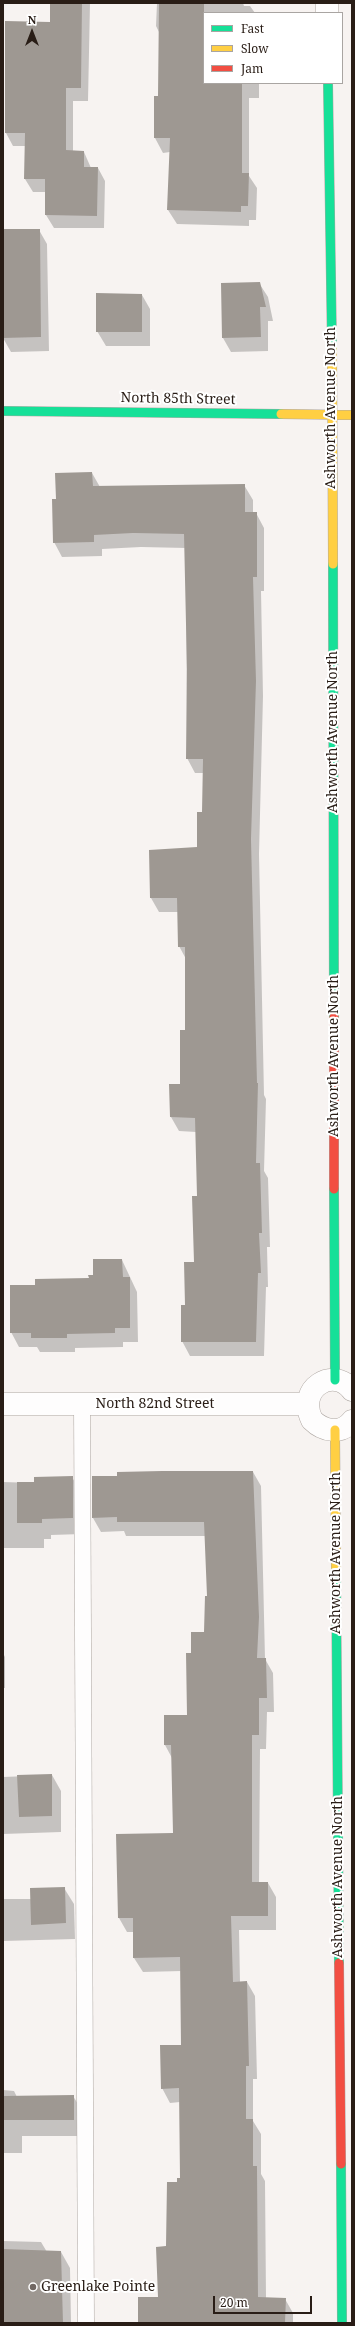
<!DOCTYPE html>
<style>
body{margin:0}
#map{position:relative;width:355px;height:2326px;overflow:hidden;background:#f7f3f1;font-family:"Noto Serif",serif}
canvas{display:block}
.frame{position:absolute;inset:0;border:4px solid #291d16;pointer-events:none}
.legend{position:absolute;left:203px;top:12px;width:140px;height:72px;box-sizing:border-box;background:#fff;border:1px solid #a9a5a2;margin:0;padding:5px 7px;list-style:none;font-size:12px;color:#291d16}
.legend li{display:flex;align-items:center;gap:8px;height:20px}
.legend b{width:20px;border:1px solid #a9a5a2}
.north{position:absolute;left:12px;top:12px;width:40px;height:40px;-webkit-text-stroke:3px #fff;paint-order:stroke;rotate:0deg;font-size:11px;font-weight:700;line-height:16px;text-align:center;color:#291d16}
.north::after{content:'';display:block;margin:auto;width:14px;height:18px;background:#291d16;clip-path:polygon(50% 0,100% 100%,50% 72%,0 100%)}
.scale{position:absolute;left:213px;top:2296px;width:99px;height:18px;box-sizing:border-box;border:2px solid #291d16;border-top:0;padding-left:5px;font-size:12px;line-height:14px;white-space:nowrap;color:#291d16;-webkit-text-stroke:3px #fff;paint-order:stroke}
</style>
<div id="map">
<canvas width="355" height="2326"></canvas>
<div class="frame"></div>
<ul class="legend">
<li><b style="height:5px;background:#16e098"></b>Fast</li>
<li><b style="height:5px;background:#ffcf43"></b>Slow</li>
<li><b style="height:5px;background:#f24e42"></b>Jam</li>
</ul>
<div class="north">N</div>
<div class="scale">20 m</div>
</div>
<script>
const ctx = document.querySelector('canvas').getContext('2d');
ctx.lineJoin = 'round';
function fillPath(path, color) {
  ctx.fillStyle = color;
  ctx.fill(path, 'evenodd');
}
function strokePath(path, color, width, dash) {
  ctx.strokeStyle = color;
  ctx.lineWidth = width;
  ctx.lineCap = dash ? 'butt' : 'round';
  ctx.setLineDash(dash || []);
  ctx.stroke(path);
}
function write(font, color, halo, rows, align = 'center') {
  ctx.font = font + ' "Noto Serif",serif';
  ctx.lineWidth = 4;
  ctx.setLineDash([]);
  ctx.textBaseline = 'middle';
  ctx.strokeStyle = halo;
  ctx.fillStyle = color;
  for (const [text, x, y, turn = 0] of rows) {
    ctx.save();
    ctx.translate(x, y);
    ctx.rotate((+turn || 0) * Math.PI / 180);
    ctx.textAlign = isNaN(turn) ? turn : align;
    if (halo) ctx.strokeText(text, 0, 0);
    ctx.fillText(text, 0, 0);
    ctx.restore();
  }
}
fillPath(new Path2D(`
 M51 3H90L88 101H73V151L84 152 91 168H98L105 181 104 228H54L46 215V192H33L25 179 26 146H13L6 133 51 23Z
 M157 3H243L244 6H250L255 13H204V83H259V98H249V176L257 188 256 220H249V226L177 224 168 210 170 152 163 153 155 138V97H159V32L156 26Z
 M3 230H39L47 244 49 351 11 352 3 338Z
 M259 283 268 297 273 321H268V351L231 352 223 338Z
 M142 295 150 309V346H106L97 331Z
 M92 473 100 487 244 485 253 500V513H256L264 528V591H261L263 696 259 854 264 1095 266 1099 264 1171 268 1178 270 1247H267L268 1287H266L264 1356H190L182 1341 186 1306 195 1263 198 1197 196 1132 179 1131 171 1117 170 1085H181L186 1031V959L179 946 178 912H159L151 898 198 848 203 813V773H195L187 758 186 548 141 547 102 549V556L62 557 54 542 57 500Z
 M122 1260 137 1292 138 1342H123V1347L75 1348V1352H40L37 1347H19L11 1332 36 1286 90 1279Z
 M253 1472 261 1486 265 1659 273 1673 274 1712H267L266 1749H260L259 1883H268L276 1897V1930H239L240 1982H247L255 1996 257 2079H253V2121L261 2134V2174L265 2181 266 2298 285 2299 293 2313V2323H139L159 2298 166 2247 178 2183 181 2179 180 2102 170 2103 162 2088 182 2046V1971L143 1972 134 1958V1932H127L119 1918 117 1835 174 1834 172 1758 165 1745 188 1716 192 1654 205 1633 208 1597 206 1536H126L124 1531 101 1532 93 1518Z
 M72 1477 81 1493 82 1534 51 1535V1539H44V1548H3V1482L35 1483Z
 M3 1653 5 1657V1688H3Z
 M52 1775 61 1791V1832L3 1834V1777Z
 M64 1888 74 1904 75 1939 3 1941V1899H31Z
 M3 2090 14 2091 17 2097 73 2096 83 2112V2136H22V2153H3Z
 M3 2241 41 2242 47 2252H61L70 2268 71 2323H3Z`), '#0003');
fillPath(new Path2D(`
 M50 3H82L81 88H66V150L84 151V167H98L97 216 45 215V179H24L25 133H5V21L50 22Z
 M159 3H204V83H242V173H249L248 206H241V212L167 210 170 138H154V96H158Z
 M3 229H40L41 337 3 338Z
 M260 282 266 307H260L261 337 222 338 221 283Z
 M96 293 142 294V332H96Z
 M92 472 93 486 245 484V512H257V577H253L256 681 251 839 257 1083H258L256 1163H260L262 1233H259L261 1273H258L256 1342H181V1305H185L184 1262H194L192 1196H197L195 1118 170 1117 169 1084H180V1030H185V947H178L177 898H150L149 850 197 847V812H202L203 759H186L187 669 184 534 133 533 94 535V542L53 543 52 499H56L55 473Z
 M93 1259H122L123 1277H130V1328H115V1333L67 1334V1338H31V1333H10V1285H35V1279L89 1278 88 1275H93Z
 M162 1471H253L259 1617 257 1658H266L267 1698H259V1735H252V1882H268V1916H231L233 1982 247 1981 249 2066H246V2119H253V2166H257L258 2297 286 2298 285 2323H138V2297H158L156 2247 166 2246 167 2182H177V2178H180L179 2088 161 2089 160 2045H181L180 1957 133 1958V1918H118L116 1834 173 1833 171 1745H164V1715H187L186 1653H191V1632H204L205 1596H207L204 1522H117V1517L92 1518V1476H117V1472Z
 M73 1476V1518L42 1519V1523H17V1482H34V1477Z
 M52 1774V1816L19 1817 17 1775Z
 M65 1887 66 1923 31 1925 30 1888Z
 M74 2095V2120H3V2096Z
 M3 2249 61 2251 63 2323H3Z`), '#9e9892');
const lane = new Path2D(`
 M82 1404 86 2323`);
const street = new Path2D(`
 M327 3V13
 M352 1390C334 1366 296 1388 312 1420 323 1431 341 1435 352 1421
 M3 1404H307`);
const fast = new Path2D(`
 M328 83 332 347
 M3 411 281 414
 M333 564 334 1017
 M334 1189 335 1380
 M336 1570 339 1963
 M341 2164 342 2323`);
const slow = new Path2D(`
 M332 347 333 564
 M281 414 352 415
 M335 1430 336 1570`);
const jam = new Path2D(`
 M334 1017V1189
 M339 1963 341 2164`);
strokePath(lane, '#aea7a2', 17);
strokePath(street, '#aea7a2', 23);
strokePath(fast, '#aea7a2', 10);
strokePath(slow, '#aea7a2', 10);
strokePath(jam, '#aea7a2', 10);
strokePath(lane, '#fefdfd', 16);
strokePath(street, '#fefdfd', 22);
strokePath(fast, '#16e098', 9);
strokePath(slow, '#ffcf43', 9);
strokePath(jam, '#f24e42', 9);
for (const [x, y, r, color] of [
 [33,2287,4,"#716863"]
]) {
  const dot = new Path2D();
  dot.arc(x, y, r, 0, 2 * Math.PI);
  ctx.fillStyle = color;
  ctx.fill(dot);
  strokePath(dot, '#fff', 1.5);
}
write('14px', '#291d16', '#fff', [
 ["North 85th Street",178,399,1],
 ["Ashworth Avenue North",331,408,-90],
 ["Ashworth Avenue North",333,732,-90],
 ["Ashworth Avenue North",334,1056,-90],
 ["North 82nd Street",155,1404],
 ["Ashworth Avenue North",336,1553,-90],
 ["Ashworth Avenue North",338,1877,-90]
]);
write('14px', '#291d16', '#fff', [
 ["Greenlake Pointe",41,2287]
], 'left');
</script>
